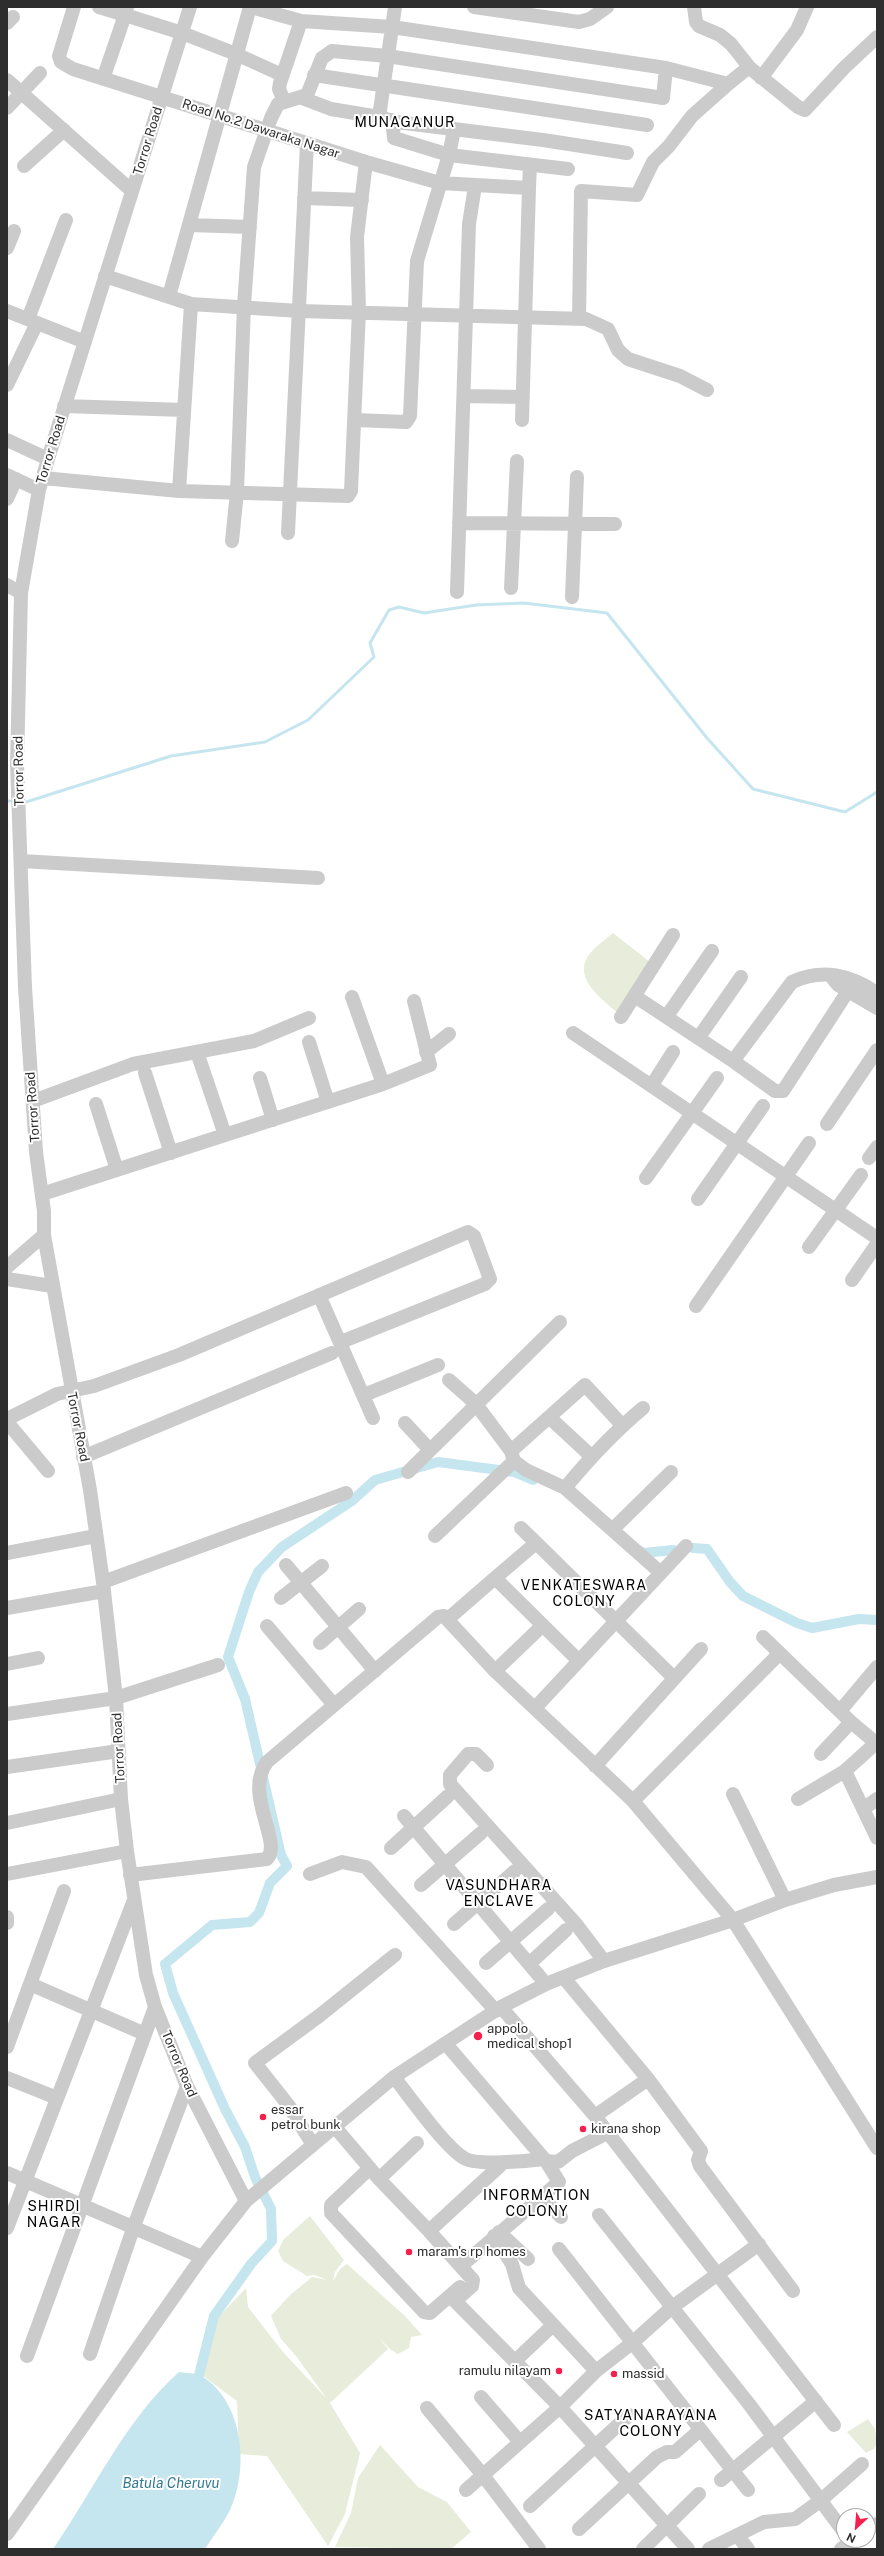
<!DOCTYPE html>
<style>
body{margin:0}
#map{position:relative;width:884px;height:2556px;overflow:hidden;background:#fff;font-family:"Public Sans",sans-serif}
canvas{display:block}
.frame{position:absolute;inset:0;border:8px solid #2e2e2e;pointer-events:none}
.north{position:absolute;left:836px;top:2508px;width:40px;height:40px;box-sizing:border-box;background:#fff;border:1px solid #ababab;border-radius:50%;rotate:206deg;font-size:11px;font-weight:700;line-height:16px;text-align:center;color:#2e2e2e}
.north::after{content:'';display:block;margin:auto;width:14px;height:18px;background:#f6204f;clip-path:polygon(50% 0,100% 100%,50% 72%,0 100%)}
</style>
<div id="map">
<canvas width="884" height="2556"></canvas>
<div class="frame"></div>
<div class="north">N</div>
</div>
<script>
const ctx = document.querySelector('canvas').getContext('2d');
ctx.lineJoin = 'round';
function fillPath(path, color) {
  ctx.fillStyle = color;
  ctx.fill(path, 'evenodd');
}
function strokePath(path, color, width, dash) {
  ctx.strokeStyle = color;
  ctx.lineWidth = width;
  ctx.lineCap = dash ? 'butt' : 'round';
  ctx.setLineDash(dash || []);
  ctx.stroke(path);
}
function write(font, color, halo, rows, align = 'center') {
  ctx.font = font + ' "Public Sans",sans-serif';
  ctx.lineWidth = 4;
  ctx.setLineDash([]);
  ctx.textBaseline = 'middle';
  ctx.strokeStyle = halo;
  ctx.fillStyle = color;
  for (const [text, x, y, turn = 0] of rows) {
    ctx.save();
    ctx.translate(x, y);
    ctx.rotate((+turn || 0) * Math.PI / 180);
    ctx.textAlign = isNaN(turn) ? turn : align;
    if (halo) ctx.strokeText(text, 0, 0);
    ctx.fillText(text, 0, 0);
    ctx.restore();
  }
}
fillPath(new Path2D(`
 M613 933 650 962 619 1014C601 998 567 975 594 949 600 943 607 938 613 933Z
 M310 2216 344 2260 335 2272 333 2281 340 2269 347 2264 405 2316 422 2335 411 2337 409 2348 398 2354 391 2350 379 2338 388 2349 330 2403 360 2453 345 2514 328 2546 267 2456 239 2454 237 2401 203 2376 213 2323 246 2288 248 2307 283 2352 327 2399 296 2356 281 2339 271 2316 289 2296 312 2277 327 2280 315 2275 307 2276 283 2261 278 2251 283 2240Z
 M868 2419 875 2429 877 2443 874 2449 866 2453 847 2432Z
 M380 2445 418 2487 447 2502 471 2532 451 2549 335 2547 351 2513 358 2478Z`), '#e7edda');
fillPath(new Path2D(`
 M179 2372C186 2373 198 2373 203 2377 244 2403 249 2470 230 2510 223 2524 213 2536 205 2549H53C94 2490 125 2420 179 2372Z`), '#c5e5ef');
strokePath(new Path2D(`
 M7 801H10
 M26 802 171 756 265 742 308 720 374 657 370 643 389 610 399 607 424 613 476 605 524 603 607 613 707 738 753 789 845 812 877 792`), '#c5e5ef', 3);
strokePath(new Path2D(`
 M693 1548 707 1549 730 1582 743 1596 797 1623 812 1628 859 1619 877 1620
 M636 1549 644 1553 673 1550
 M197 2383 214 2316 251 2264 272 2241 271 2209 255 2177 245 2147 225 2109 173 1993 165 1964 212 1925 250 1922 259 1913 270 1883 287 1866 281 1855 245 1699 228 1657 249 1592 258 1572 282 1547 353 1500 375 1480 438 1462 514 1472 533 1480`), '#c5e5ef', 10);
strokePath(new Path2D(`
 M74 7 59 56 61 62 73 69 366 162 440 183 529 188 530 165
 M99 7 125 15 127 7
 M190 7 48 459 39 490 21 593 17 764 25 987 36 1152 44 1211V1235L90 1490 103 1582 116 1698 121 1799 127 1851 146 1975 155 2007 187 2086 246 2201
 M251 7 301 21
 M474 7 579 22 590 19 607 7
 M694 7 696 22 699 26 720 35 731 44 750 68 798 107 805 110 844 68 877 37
 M7 23 13 17
 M314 75 647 125
 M761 78 797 30 807 7
 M103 79 125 15 182 33 236 54 282 75
 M7 80 132 191
 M302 98 331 109 379 117 396 122 543 140 627 153
 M284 101 279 89 280 83 301 21 392 27 666 68 728 84 749 67
 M7 108 40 73
 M379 117 395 7
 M392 120 394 138 449 155 568 169
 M24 166 64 130
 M304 198 362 200
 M189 225 250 227
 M7 248 14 231
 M105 276 191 304 299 311 586 319 608 329 618 350 628 359 680 376 707 390
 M169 296 250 7
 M7 311 85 342
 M28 319 66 220
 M579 319 581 191 637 195 653 162 669 146 692 116 728 84
 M7 385 37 323
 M464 396 523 397
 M64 406 184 410
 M355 420 406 422 410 416 417 261 449 155 454 130
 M522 420 529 188
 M7 440 48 459
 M7 475 39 490
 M43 478 179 491 348 496 351 491 359 311 357 237 366 162
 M179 491 191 304
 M7 499 16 479
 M459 523 615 524
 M288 533 307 143
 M232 541 237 492 244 305 254 167 271 118 278 104 307 95 322 58 332 51 387 56 663 98 666 68
 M7 585 21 593
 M511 588 517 461
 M457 592 469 224 475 186
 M572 597 577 477
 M21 861 318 878
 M830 975 838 985 877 1008
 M352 997 383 1084
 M636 997 733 1061 792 982C823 968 850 975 877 993
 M667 1016 712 951
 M621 1017 673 935
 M573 1033 877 1238
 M699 1037 741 977
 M309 1042 328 1102
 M426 1052 449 1034
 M199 1058 225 1135
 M733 1061 775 1091H783L848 991
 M145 1073 171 1153
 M260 1078 273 1120
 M652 1085 673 1052
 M33 1101 133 1064 254 1041 309 1018
 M96 1104 117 1170
 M827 1124 877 1050
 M869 1158 877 1147
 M646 1178 717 1078
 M42 1194 383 1084 430 1065 414 1001
 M698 1199 763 1106
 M809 1247 861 1175
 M7 1267 44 1235
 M7 1279 52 1286
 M852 1280 877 1244
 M319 1295 373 1418
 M696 1306 809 1143
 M449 1380 475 1403 511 1451 514 1461 526 1470 565 1488 661 1573
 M364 1395 438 1365
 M549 1417 591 1456
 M7 1419 57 1394 94 1386 179 1355 468 1232 474 1236 490 1279 485 1284 341 1342
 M7 1422 48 1471
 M405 1423 430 1450
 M511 1451 585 1385 622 1425
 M83 1457 332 1353
 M408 1472 560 1322
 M565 1488C589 1459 614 1432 643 1408
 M521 1528 674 1678
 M613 1529 671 1472
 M435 1536 514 1461
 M536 1543 495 1578 579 1661
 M7 1553 96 1536
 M286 1565 375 1671
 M103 1582 346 1493
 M281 1598 322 1566
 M7 1608 104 1591
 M449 1618 495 1578
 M267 1626 334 1705
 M763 1637 851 1722 876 1743
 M320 1643 359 1609
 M7 1664 38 1658
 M495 1671 543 1625
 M535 1708 686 1546
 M840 1711 877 1667
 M7 1714 116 1698 218 1665
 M821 1754 851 1722
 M487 1765 476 1754H468L450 1775V1784L576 1924 604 1961
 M595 1766 701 1649
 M7 1767 119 1751
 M845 1771 877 1838
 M733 1794 785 1900
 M798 1799 845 1771 877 1742
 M633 1801 779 1654
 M863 1809 877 1799
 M404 1816 546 1984
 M7 1823 121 1799
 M391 1848 448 1796
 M7 1874 127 1851
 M310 1874 342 1862 366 1867 496 2011
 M130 1875 267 1859C283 1842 243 1794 267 1762L438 1617 444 1616 495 1671 633 1801 733 1920 877 2148
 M421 1885 481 1833
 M7 1917V1923
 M454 1924 515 1871
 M486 1963 548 1909
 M529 1964 566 1930
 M564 1978 648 2079 595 2116
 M30 1984 145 2034
 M501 2007 595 2116 834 2425
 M446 2044 546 2161 559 2182 461 2266
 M7 2047 64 1891
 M394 2077C410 2097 444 2146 464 2158 476 2166 529 2161 544 2159
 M7 2078 57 2098
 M648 2079 701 2151 698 2160 700 2166 793 2291
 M334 2126 379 2179 429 2231 504 2162
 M313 2145 289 2106 255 2063 319 2016 395 1955
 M546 2161 558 2162 572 2151 607 2133
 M370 2168 331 2205V2213L424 2312 430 2313 460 2287
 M7 2173 202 2257
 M379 2179 417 2143
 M541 2196 561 2217
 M599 2215 749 2404 844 2532
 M7 2228 134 1900
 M429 2231 473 2280 472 2286 455 2301 560 2407 688 2549
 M499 2232 528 2259
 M494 2236 512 2264 519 2288 596 2371
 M559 2249 748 2490
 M90 2354 134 2226 187 2086
 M27 2356 155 2007
 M515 2361 552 2326
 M481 2397 520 2442
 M427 2408 482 2474 539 2549
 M721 2480 816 2401
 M466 2490 560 2407 596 2371 632 2343 671 2308 759 2244
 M530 2506 629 2415
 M579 2529 657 2457 667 2452H675L700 2430
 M868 2530 877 2524
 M7 2534 202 2257 246 2201 394 2077 501 2007 546 1984 604 1961 733 1920 785 1900 834 1885 877 1877
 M737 2535 748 2549
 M643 2549 699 2494
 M709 2549 764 2522 795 2519 820 2501 862 2464
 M841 2549 853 2540`), '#cbcbcb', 14);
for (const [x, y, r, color] of [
 [478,2036,5,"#f6204f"],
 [263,2117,4,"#f6204f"],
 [583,2129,4,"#f6204f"],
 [409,2252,4,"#f6204f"],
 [559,2371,4,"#f6204f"],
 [614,2374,4,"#f6204f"]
]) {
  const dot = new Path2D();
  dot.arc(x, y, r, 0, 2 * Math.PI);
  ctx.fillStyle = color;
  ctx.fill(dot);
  strokePath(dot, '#fff', 1.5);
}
write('13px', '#2e2e2e', '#fff', [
 ["Road No.2 Dawaraka Nagar",261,129,18],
 ["Torror Road",148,141,-73],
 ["Torror Road",51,450,-73],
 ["Torror Road",19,771,-91],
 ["Torror Road",33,1107,-94],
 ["Torror Road",78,1427,79],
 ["Torror Road",119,1748,-93],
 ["Torror Road",179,2064,67]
]);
write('13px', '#2e2e2e', '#fff', [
 ["appolo",487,2029],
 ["medical shop1",487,2044],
 ["essar",271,2110],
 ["petrol bunk",271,2125],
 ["kirana shop",591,2129],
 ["maram's rp homes",417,2252],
 ["ramulu nilayam",551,2371,"right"],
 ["massid",622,2374]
], 'left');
ctx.letterSpacing = '1px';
write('14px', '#000', '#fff', [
 ["MUNAGANUR",405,123],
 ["VENKATESWARA",584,1586],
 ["COLONY",584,1602],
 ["VASUNDHARA",499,1886],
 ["ENCLAVE",499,1902],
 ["INFORMATION",537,2196],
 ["COLONY",537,2212],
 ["SHIRDI",54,2207],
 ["NAGAR",54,2223],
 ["SATYANARAYANA",651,2416],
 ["COLONY",651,2432]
]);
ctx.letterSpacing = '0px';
write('italic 14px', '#327a91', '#fff', [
 ["Batula Cheruvu",171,2484]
]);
</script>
